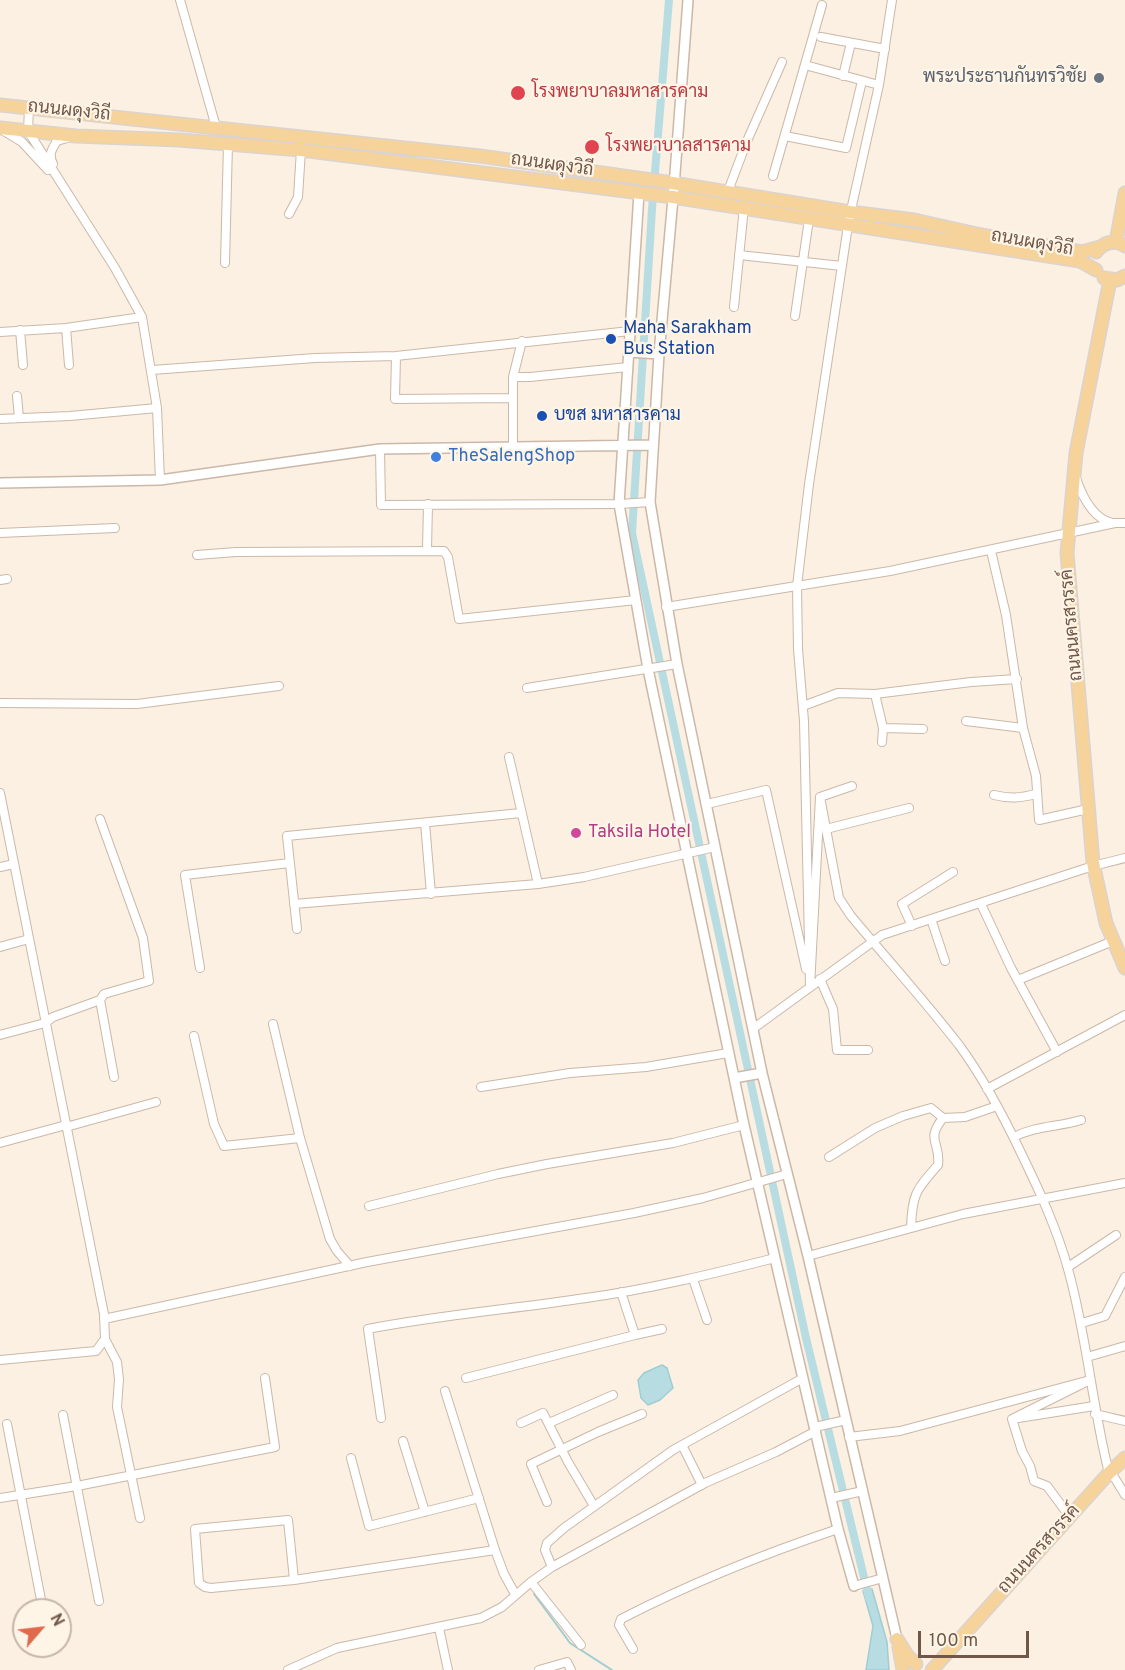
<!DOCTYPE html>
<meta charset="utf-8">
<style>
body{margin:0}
#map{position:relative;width:1125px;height:1670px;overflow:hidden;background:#fbf0e1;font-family:Overpass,sans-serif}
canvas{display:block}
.north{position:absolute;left:12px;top:1598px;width:60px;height:60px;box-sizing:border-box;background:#fef5e7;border:2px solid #c6b6a8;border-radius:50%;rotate:62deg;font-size:16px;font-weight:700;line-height:24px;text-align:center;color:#71574a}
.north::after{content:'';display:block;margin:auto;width:21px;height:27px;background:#df6a4c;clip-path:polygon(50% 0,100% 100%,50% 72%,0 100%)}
.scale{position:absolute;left:918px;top:1631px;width:111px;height:27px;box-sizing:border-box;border:3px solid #71574a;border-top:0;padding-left:8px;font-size:18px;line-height:21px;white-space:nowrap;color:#71574a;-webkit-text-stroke:4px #fef5e7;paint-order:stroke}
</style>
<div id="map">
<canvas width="1125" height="1670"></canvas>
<div class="north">N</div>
<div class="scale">100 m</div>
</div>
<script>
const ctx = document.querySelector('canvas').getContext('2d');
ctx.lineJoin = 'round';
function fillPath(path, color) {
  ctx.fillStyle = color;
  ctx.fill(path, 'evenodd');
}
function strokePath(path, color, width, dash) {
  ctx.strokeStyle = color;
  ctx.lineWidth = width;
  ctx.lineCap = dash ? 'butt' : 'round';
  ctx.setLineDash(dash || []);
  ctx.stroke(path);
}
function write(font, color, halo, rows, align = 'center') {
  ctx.font = font + ' Overpass,Sarabun,sans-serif';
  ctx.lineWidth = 4.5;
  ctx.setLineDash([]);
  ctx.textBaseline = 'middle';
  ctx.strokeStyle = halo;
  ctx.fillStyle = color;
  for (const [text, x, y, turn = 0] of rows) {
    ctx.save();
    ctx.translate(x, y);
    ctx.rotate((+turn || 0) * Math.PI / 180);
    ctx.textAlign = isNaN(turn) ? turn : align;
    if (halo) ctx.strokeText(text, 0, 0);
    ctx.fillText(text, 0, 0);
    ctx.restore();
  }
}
const water = new Path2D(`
 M662 1365 667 1368 673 1388 660 1400 648 1405 641 1398 638 1380 644 1373Z
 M872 1589 887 1642 889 1670H866L873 1626 863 1591Z`);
fillPath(water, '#b7dde3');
strokePath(water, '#9ecdd4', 1.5);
strokePath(new Path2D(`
 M534 1594 570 1643 612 1670`), '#9ecdd4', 2);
strokePath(new Path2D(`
 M669 0 652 209 632 533 806 1338 869 1598`), '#b7dde3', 8);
const minor = new Path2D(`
 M180 0 216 127
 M892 0 879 85 849 219 809 484 797 586 798 649 804 721 810 987 820 797 839 898 851 916C887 959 925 1001 959 1045 984 1079 1004 1117 1022 1155 1040 1192 1057 1229 1068 1269 1087 1336 1092 1406 1109 1473
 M821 37 885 49
 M805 65 879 85
 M843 76 851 43
 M29 108 28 131 115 268 142 317 157 408 160 480
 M4 131 22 142 48 170
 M785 136 846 148 862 81
 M53 164C48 154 52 149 57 141L67 138
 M773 176 822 5
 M728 191 747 141 782 62
 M289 214 298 197 301 150
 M739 255 842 266
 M225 263 228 144
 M734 307 744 207
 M795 316 808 226
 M66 328 69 365
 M20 330 23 365
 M0 332 66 328 142 317
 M522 341 513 377H530L628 367
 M396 356 395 399 512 398
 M152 370 315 358 396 356 630 331
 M17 396 19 418
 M0 419 70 416 157 408
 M513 446V377
 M380 449 381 505 619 504 650 502
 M1076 478C1082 496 1092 518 1112 523
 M0 533 115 528
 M427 550 428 504
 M991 551 1006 615 1023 728 1036 776 1039 820 1088 809
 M197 555 236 552 444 551 448 557 459 619 636 600
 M0 580 7 579
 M666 607 890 571 1115 523H1125
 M527 688 677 664
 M875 694 883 728 882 742
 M0 703 137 704 279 686
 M803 706 838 693 875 694 971 682 1017 679
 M966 721 1023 728
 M883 728 923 729
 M509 757 538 884
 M0 793 104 1314 105 1339 96 1351 0 1360
 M994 795C1010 799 1020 798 1036 794
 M820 797 852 786
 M707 804 766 790 806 969
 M425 823 431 894
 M826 829 909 808
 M0 867 14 864
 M294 904 538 884 584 877 715 847
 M981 904 1011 968 1057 1052
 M931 919 945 961
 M912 926 902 904 953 872
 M297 929 287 836 521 813
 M0 947 29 939
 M200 968 185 875 290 863
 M820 979 833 1009 837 1050H868
 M1018 980 1113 941
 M100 1000 114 1077
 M273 1024 300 1138 330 1239 337 1251 350 1266
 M754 1028 882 935 1093 866 1125 858
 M0 1035 45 1023 53 1017 100 1000 104 994 149 981 143 938 100 819
 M194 1036 214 1124 224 1146 300 1138
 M481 1087 570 1073 646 1067 728 1053
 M987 1089 1125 1015
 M66 1127 156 1102
 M1014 1137C1035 1126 1058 1127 1081 1120
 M0 1143 66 1125
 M829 1157 875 1128 903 1116 931 1108 943 1118 965 1117 997 1106
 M369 1206 498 1174 547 1164 673 1143 744 1125
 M911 1228C912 1194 916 1190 938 1165 941 1143 925 1140 943 1118
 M808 1256 963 1214 1125 1183
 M1068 1267 1116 1235
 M693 1279 707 1320
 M104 1319 367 1262 634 1213 703 1198 787 1174
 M1082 1323 1105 1316 1125 1277
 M635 1335 662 1329
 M105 1339 117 1362 119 1379 117 1407 140 1518
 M1087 1357 1125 1346
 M466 1378 635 1335 621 1292
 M445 1391 495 1550 504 1574 515 1594
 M1095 1414 1125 1421
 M63 1415 99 1601
 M381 1418 368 1329C440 1315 514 1309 586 1298 650 1289 712 1274 775 1258
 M1012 1419 1022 1451 1030 1466 1034 1481 1047 1486 1070 1517
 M521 1423 543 1413 568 1462 594 1506
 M549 1423 613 1395
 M7 1424 43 1610
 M815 1427 846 1420
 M849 1437 900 1431 1090 1380 1012 1419 1094 1406
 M403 1441 425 1512
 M682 1445 702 1485
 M351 1458 369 1526 479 1498
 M1111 1472 1125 1495
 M0 1498 77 1486 275 1447 265 1378
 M831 1498 863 1491
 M547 1502 531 1464 598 1432 642 1414
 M552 1567 545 1550 547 1543 564 1528 673 1450 803 1378
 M294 1580 288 1520 195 1529 199 1583 205 1587 211 1588 294 1580 495 1550
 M531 1582 581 1645
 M854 1586 883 1578
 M439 1628 448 1670
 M633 1649 619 1625 621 1619C691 1583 763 1554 838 1529
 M288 1670 337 1648 481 1618 502 1607 531 1582 552 1567 705 1483 776 1452 816 1431
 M539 1670 567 1662 571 1670`);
const tertiary = new Path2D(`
 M688 0 674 187 659 354 650 502 677 664 762 1073 808 1256 897 1639
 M639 193 619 504 648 669 744 1125 838 1529 854 1586
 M629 352 659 354
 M0 483 160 480 380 449 652 445
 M734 1078 762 1073`);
const primary = new Path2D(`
 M0 105 480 156 666 182 850 212 914 220 981 235 1082 252 1100 247
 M0 128 76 136 179 140 301 150 673 197 1080 261 1096 270
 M1116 242 1125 193
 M1096 252C1104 242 1114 239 1125 246
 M1104 278 1117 280 1125 276
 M1110 280 1076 453 1067 553 1093 863 1106 923 1125 968
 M897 1639 907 1655 916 1664
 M899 1647 903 1670
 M932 1670 1109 1473 1125 1458`);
strokePath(minor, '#cbb8a9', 10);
strokePath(tertiary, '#cbb8a9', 12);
strokePath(primary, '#dad3d0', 15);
strokePath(minor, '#fff', 8);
strokePath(tertiary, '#fff', 9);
strokePath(primary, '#f7d39c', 12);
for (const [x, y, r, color] of [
 [1099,78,6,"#6b7280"],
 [518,93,8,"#e0444e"],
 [592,147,8,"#e0444e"],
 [611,339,6,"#1a4fb4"],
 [542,416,6,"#1a4fb4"],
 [436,457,6,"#3f7fe0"],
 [576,833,6,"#d1479c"]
]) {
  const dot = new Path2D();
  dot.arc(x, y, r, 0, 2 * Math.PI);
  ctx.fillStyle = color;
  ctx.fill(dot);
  strokePath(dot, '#fef5e7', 2);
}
write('18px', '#5b616d', '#fef5e7', [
 ["พระประธานกันทรวิชัย",1087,78]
], 'right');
write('18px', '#be3a42', '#fef5e7', [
 ["โรงพยาบาลมหาสารคาม",532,93],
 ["โรงพยาบาลสารคาม",606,147]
], 'left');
write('18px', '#71574a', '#fef5e7', [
 ["ถนนผดุงวิถี",69,112,6],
 ["ถนนผดุงวิถี",552,166,8],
 ["ถนนผดุงวิถี",1032,244,10],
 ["ถนนนครสวรรค์",1073,625,-95],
 ["ถนนนครสวรรค์",1040,1550,-48]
]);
write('18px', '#164399', '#fef5e7', [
 ["Maha Sarakham",623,329],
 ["Bus Station",623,350],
 ["บขส มหาสารคาม",554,416]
], 'left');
write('18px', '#366cbe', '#fef5e7', [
 ["TheSalengShop",448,457]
], 'left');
write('18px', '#b23c85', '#fef5e7', [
 ["Taksila Hotel",588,833]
], 'left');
</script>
